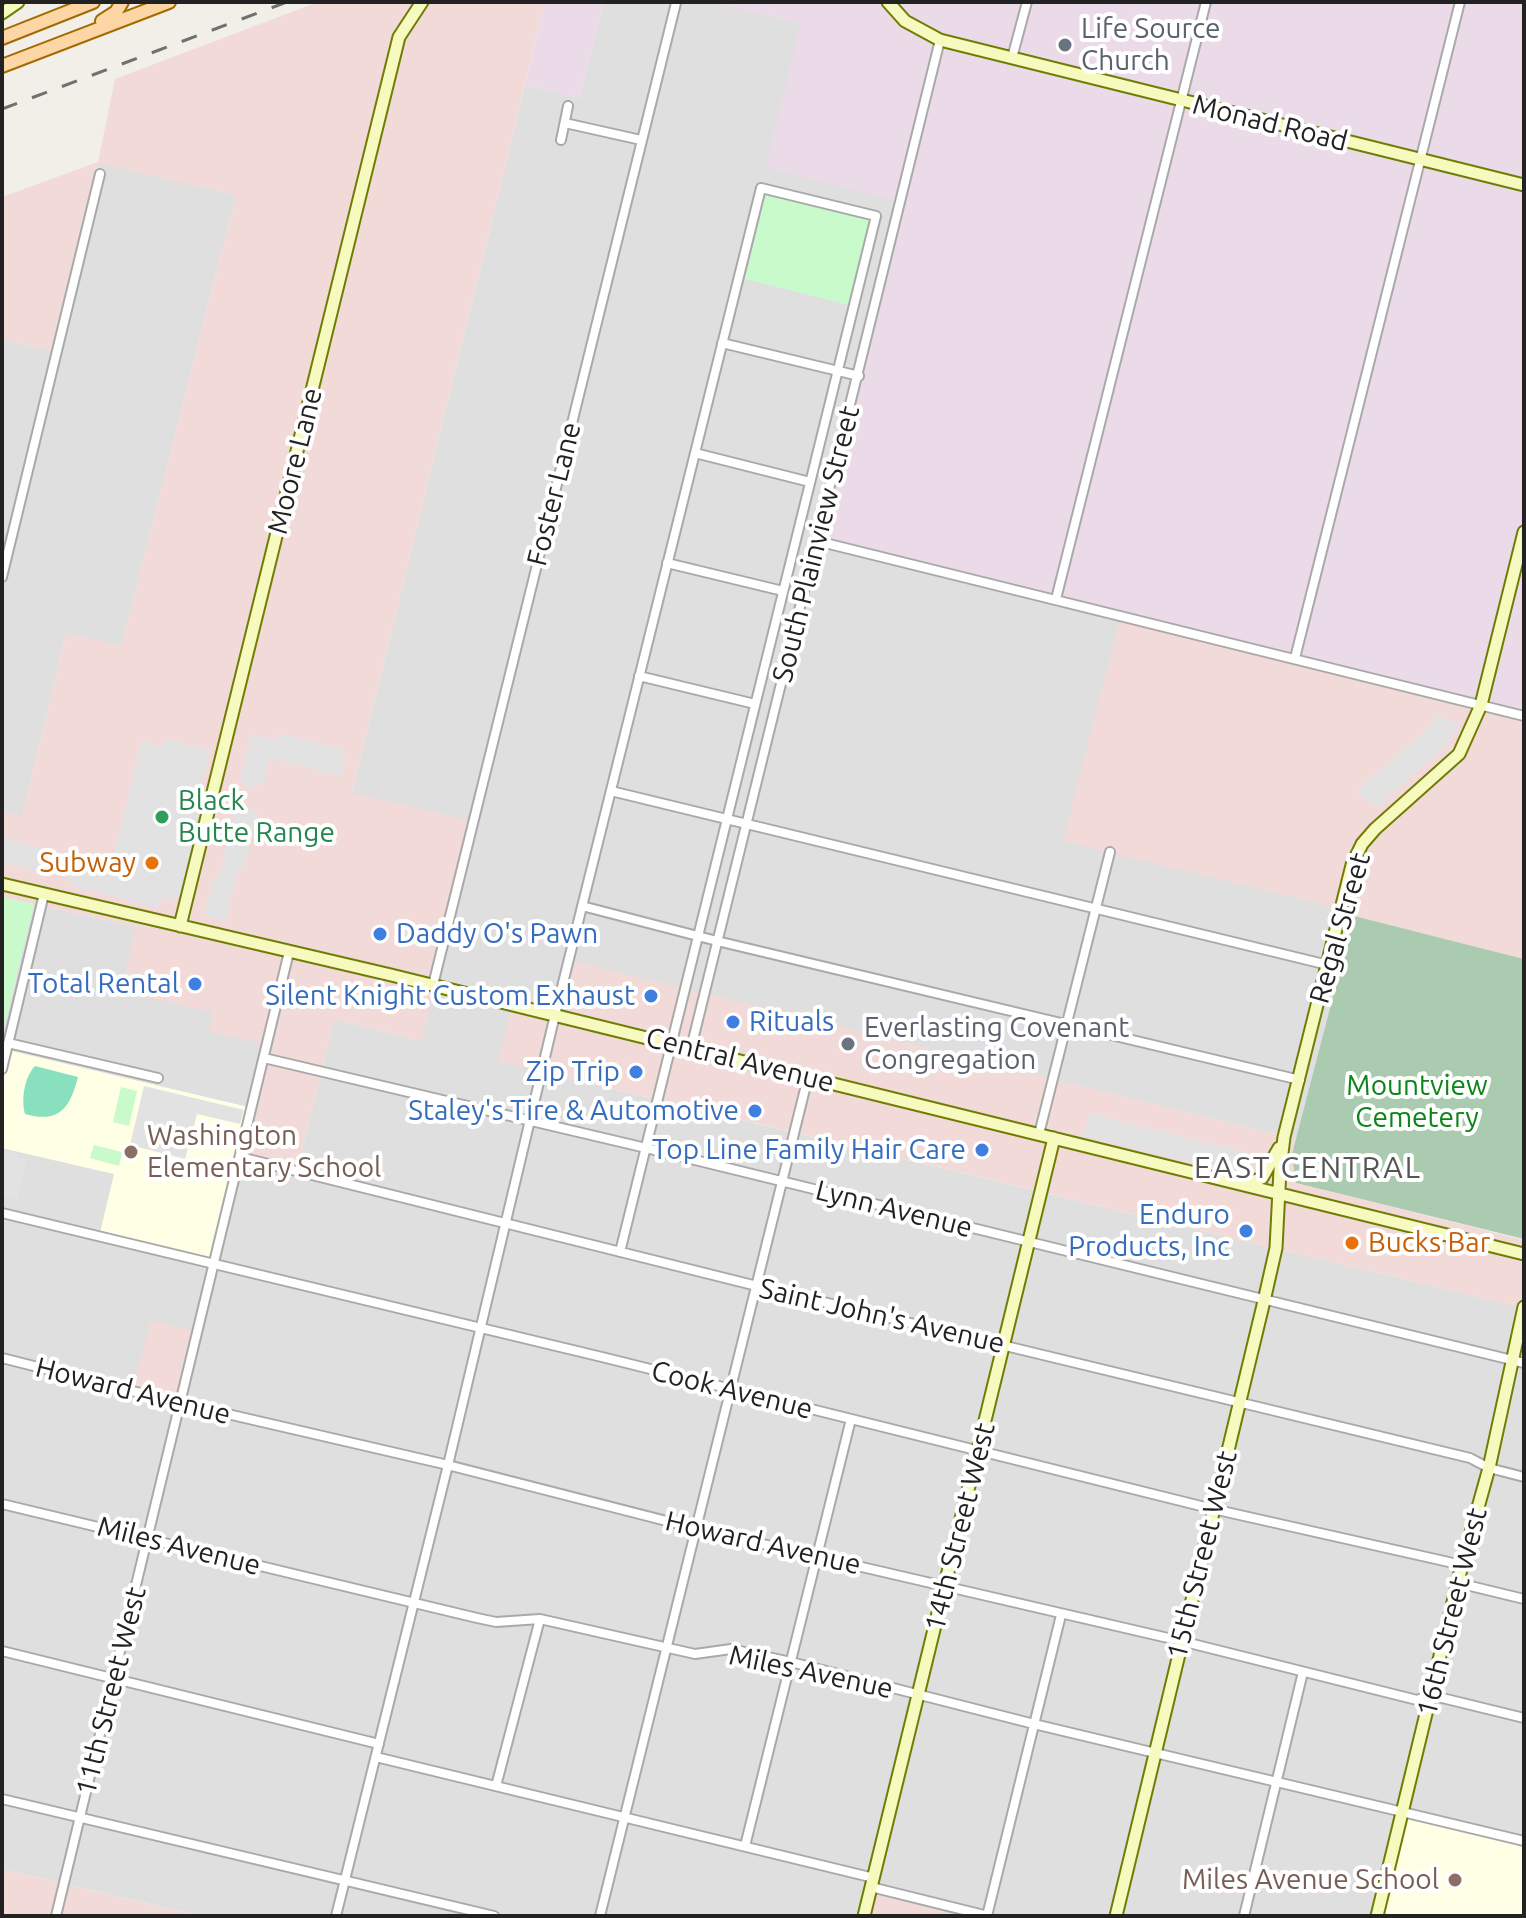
<!DOCTYPE html>
<style>
body{margin:0}
#map{position:relative;width:1526px;height:1918px;overflow:hidden;background:#f2efe9;font-family:Ubuntu,sans-serif}
canvas{display:block}
.frame{position:absolute;inset:0;border:4px solid #222;pointer-events:none}
</style>
<div id="map">
<canvas width="1526" height="1918"></canvas>
<div class="frame"></div>
</div>
<script>
const ctx = document.querySelector('canvas').getContext('2d');
ctx.lineJoin = 'round';
function fillPath(path, color) {
  ctx.fillStyle = color;
  ctx.fill(path, 'evenodd');
}
function strokePath(path, color, width, dash) {
  ctx.strokeStyle = color;
  ctx.lineWidth = width;
  ctx.lineCap = dash ? 'butt' : 'round';
  ctx.setLineDash(dash || []);
  ctx.stroke(path);
}
function write(font, color, halo, rows, align = 'center') {
  ctx.font = font + ' Ubuntu,sans-serif';
  ctx.lineWidth = 8;
  ctx.setLineDash([]);
  ctx.textBaseline = 'middle';
  ctx.strokeStyle = halo;
  ctx.fillStyle = color;
  for (const [text, x, y, turn = 0] of rows) {
    ctx.save();
    ctx.translate(x, y);
    ctx.rotate((+turn || 0) * Math.PI / 180);
    ctx.textAlign = isNaN(turn) ? turn : align;
    if (halo) ctx.strokeText(text, 0, 0);
    ctx.fillText(text, 0, 0);
    ctx.restore();
  }
}
fillPath(new Path2D(`
 M604 2H714L801 23 901 201 1121 615 1341 909 1354 916 1296 1139 704 994 542 1072 1524 1308 1512 1360 1524 1364V1843L1377 1916H200L2 1869V1148L114 1174 240 1157 297 1171 334 1019 422 1041 352 793 525 85 579 98Z
 M98 162 236 195 121 647 66 633 22 817 2 812V339L51 351Z
 M34 904 136 927 214 1012 210 1031 267 1044 252 1108 7 1050 2 1046V1035Z`), '#e0dfdf');
fillPath(new Path2D(`
 M318 2H545L352 793 473 821 422 1041 334 1019 297 1171 240 1157 266 1044 209 1032 213 1012 121 992 136 927 2 897V812L22 816 66 633 121 646 236 195 98 163 51 351 2 339V197L98 162 115 79Z
 M1121 615 1524 715V959L1354 916 1341 909 1063 841Z
 M569 960 1296 1139 1292 1154 1296 1183 1524 1240V1308L498 1061 513 1005 555 1015Z
 M151 1321 197 1332 180 1403 132 1391Z
 M2 1869 64 1884 199 1916H2Z
 M871 1887 988 1916H864Z`), '#f2dad9');
fillPath(new Path2D(`
 M545 2H604L579 98 525 85Z
 M714 2H1524V715L817 541 901 202 766 167 801 23Z`), '#ebdbe8');
fillPath(new Path2D(`
 M7 1050 252 1108 214 1264 99 1237 114 1174 2 1148V1069Z
 M1403 1813 1524 1843V1916H1377Z`), '#ffffe5');
fillPath(new Path2D(`
 M1354 916 1524 959V1239L1296 1183 1292 1154Z`), '#aacbaf');
fillPath(new Path2D(`
 M766 192 870 218 849 305 745 279Z
 M2 897 34 904 2 1035Z
 M121 1087 137 1091 129 1126 113 1122Z
 M94 1145 122 1152 119 1166 90 1158Z`), '#c8facc');
fillPath(new Path2D(`
 M35 1066 78 1077C70 1107 60 1124 25 1114 21 1101 24 1077 35 1066Z`), '#88e0be');
fillPath(new Path2D(`
 M1437 715 1460 725 1449 743 1392 793 1383 791 1382 794 1390 797 1383 806H1373L1356 791 1427 729Z
 M279 733 344 750 342 757 346 758 341 776 269 758 262 786 255 784 253 789 244 787 245 783 239 782 251 734 277 740Z
 M165 738 210 750 197 803 204 805 181 898 174 896 172 902 161 899 159 908 71 886 72 882 66 881 71 862 110 871 141 741 162 746Z
 M236 806 258 811 244 870 238 869 226 922 204 916 213 877 219 878Z
 M2 838 68 854 63 877 2 862Z
 M144 1086 244 1110 240 1124 197 1114 185 1159 130 1145Z
 M1089 1113 1249 1153 1243 1175 1083 1136Z
 M4 1150 20 1154 19 1157 27 1159 17 1200 2 1197Z`), '#e2e2e2');
const street = new Path2D(`
 M1012 58 1027 2
 M565 123 641 140
 M561 140 568 106
 M722 343 859 376
 M695 453 810 482
 M817 541 1524 716
 M667 563 783 591
 M2 577 100 174
 M1056 599 1206 2
 M1295 658 1460 2
 M639 676 755 704
 M611 791 1328 965
 M582 906 717 941 1300 1080
 M433 985 676 3
 M8 1043 158 1078
 M691 1048 940 40
 M264 1058 646 1148 1524 1363
 M2 1069 44 894
 M1039 1134 1110 852
 M240 1157 757 1286 1470 1458 1489 1468 1524 1477
 M2 1213 606 1358 1213 1509 1462 1565
 M2 1358 180 1403 448 1465 698 1529 1181 1641 1417 1700 1430 1695 1524 1718
 M2 1504 477 1618 496 1622 540 1619 695 1654 731 1649 791 1662 1034 1724 1524 1841
 M1458 1583 1524 1599
 M2 1651 379 1744
 M376 1757 874 1878
 M496 1786 540 1619
 M2 1799 494 1916
 M745 1846 851 1419
 M871 1887 988 1916
 M56 1916 289 952
 M336 1916 448 1465 555 1015 761 188 876 216 620 1252
 M600 1916 808 1077
 M987 1916 1061 1615
 M1244 1916 1303 1672`);
const secondary = new Path2D(`
 M888 2 905 21 940 40 1524 185
 M2 13 18 2
 M2 884 391 975 1524 1254
 M180 926 399 37 422 2
 M1247 1184 1262 1178 1279 1148
 M864 1916 1054 1138
 M1116 1916 1264 1301 1276 1248 1280 1170 1284 1137 1352 865 1362 844 1375 829 1459 754 1481 705 1524 532
 M1377 1916 1462 1565 1489 1468 1524 1307`);
const primary = new Path2D(`
 M102 21 116 12 122 2
 M2 38 93 2
 M2 66 169 2`);
strokePath(street, '#a9a9a9', 12);
strokePath(secondary, '#707d05', 15);
strokePath(primary, '#a06b00', 16);
strokePath(street, '#fff', 8);
strokePath(secondary, '#f7fabf', 11);
strokePath(primary, '#fcd6a4', 12);
strokePath(new Path2D(`
 M2 109 287 2`), '#707070', 3, [16, 16]);
for (const [x, y, r, color] of [
 [1065,45,8,"#6b7280"],
 [162,817,8,"#2e9e5b"],
 [152,863,8,"#e8710a"],
 [380,934,8,"#3f7fe0"],
 [195,984,8,"#3f7fe0"],
 [651,996,8,"#3f7fe0"],
 [733,1022,8,"#3f7fe0"],
 [848,1044,8,"#6b7280"],
 [636,1072,8,"#3f7fe0"],
 [755,1111,8,"#3f7fe0"],
 [982,1150,8,"#3f7fe0"],
 [131,1152,8,"#8d6e63"],
 [1246,1231,8,"#3f7fe0"],
 [1352,1243,8,"#e8710a"],
 [1455,1880,8,"#8d6e63"]
]) {
  const dot = new Path2D();
  dot.arc(x, y, r, 0, 2 * Math.PI);
  ctx.fillStyle = color;
  ctx.fill(dot);
  strokePath(dot, '#fff', 3);
}
write('28px', '#5b616d', '#fff', [
 ["Life Source",1081,29],
 ["Church",1081,61],
 ["Everlasting Covenant",864,1028],
 ["Congregation",864,1060]
], 'left');
write('28px', '#222', '#fff', [
 ["Monad Road",1270,123,14],
 ["Moore Lane",295,461,-76],
 ["Foster Lane",554,494,-76],
 ["South Plainview Street",816,544,-76],
 ["Regal Street",1340,928,-74],
 ["Central Avenue",740,1060,14],
 ["Lynn Avenue",894,1209,14],
 ["Saint John's Avenue",882,1316,13],
 ["Cook Avenue",732,1390,14],
 ["Howard Avenue",133,1391,14],
 ["14th Street West",960,1527,-76],
 ["Howard Avenue",763,1543,13],
 ["Miles Avenue",179,1546,14],
 ["15th Street West",1202,1555,-76],
 ["16th Street West",1452,1612,-76],
 ["Miles Avenue",811,1672,12],
 ["11th Street West",111,1691,-76]
]);
write('28px', '#27864d', '#fff', [
 ["Black",178,801],
 ["Butte Range",178,833]
], 'left');
write('28px', '#c56008', '#fff', [
 ["Subway",136,863],
 ["Bucks Bar",1368,1243,"left"]
], 'right');
write('28px', '#366cbe', '#fff', [
 ["Daddy O's Pawn",396,934,"left"],
 ["Total Rental",179,984],
 ["Silent Knight Custom Exhaust",635,996],
 ["Rituals",749,1022,"left"],
 ["Zip Trip",620,1072],
 ["Staley's Tire & Automotive",739,1111],
 ["Top Line Family Hair Care",966,1150],
 ["Enduro",1230,1215],
 ["Products, Inc",1230,1247]
], 'right');
write('28px', '#0c8416', '#fff', [
 ["Mountview",1417,1086],
 ["Cemetery",1417,1118]
]);
write('28px', '#785e54', '#fff', [
 ["Washington",147,1136],
 ["Elementary School",147,1168],
 ["Miles Avenue School",1439,1880,"right"]
], 'left');
ctx.letterSpacing = '2px';
write('30px', '#555', '#fff', [
 ["EAST CENTRAL",1308,1168]
]);
ctx.letterSpacing = '0px';
</script>
